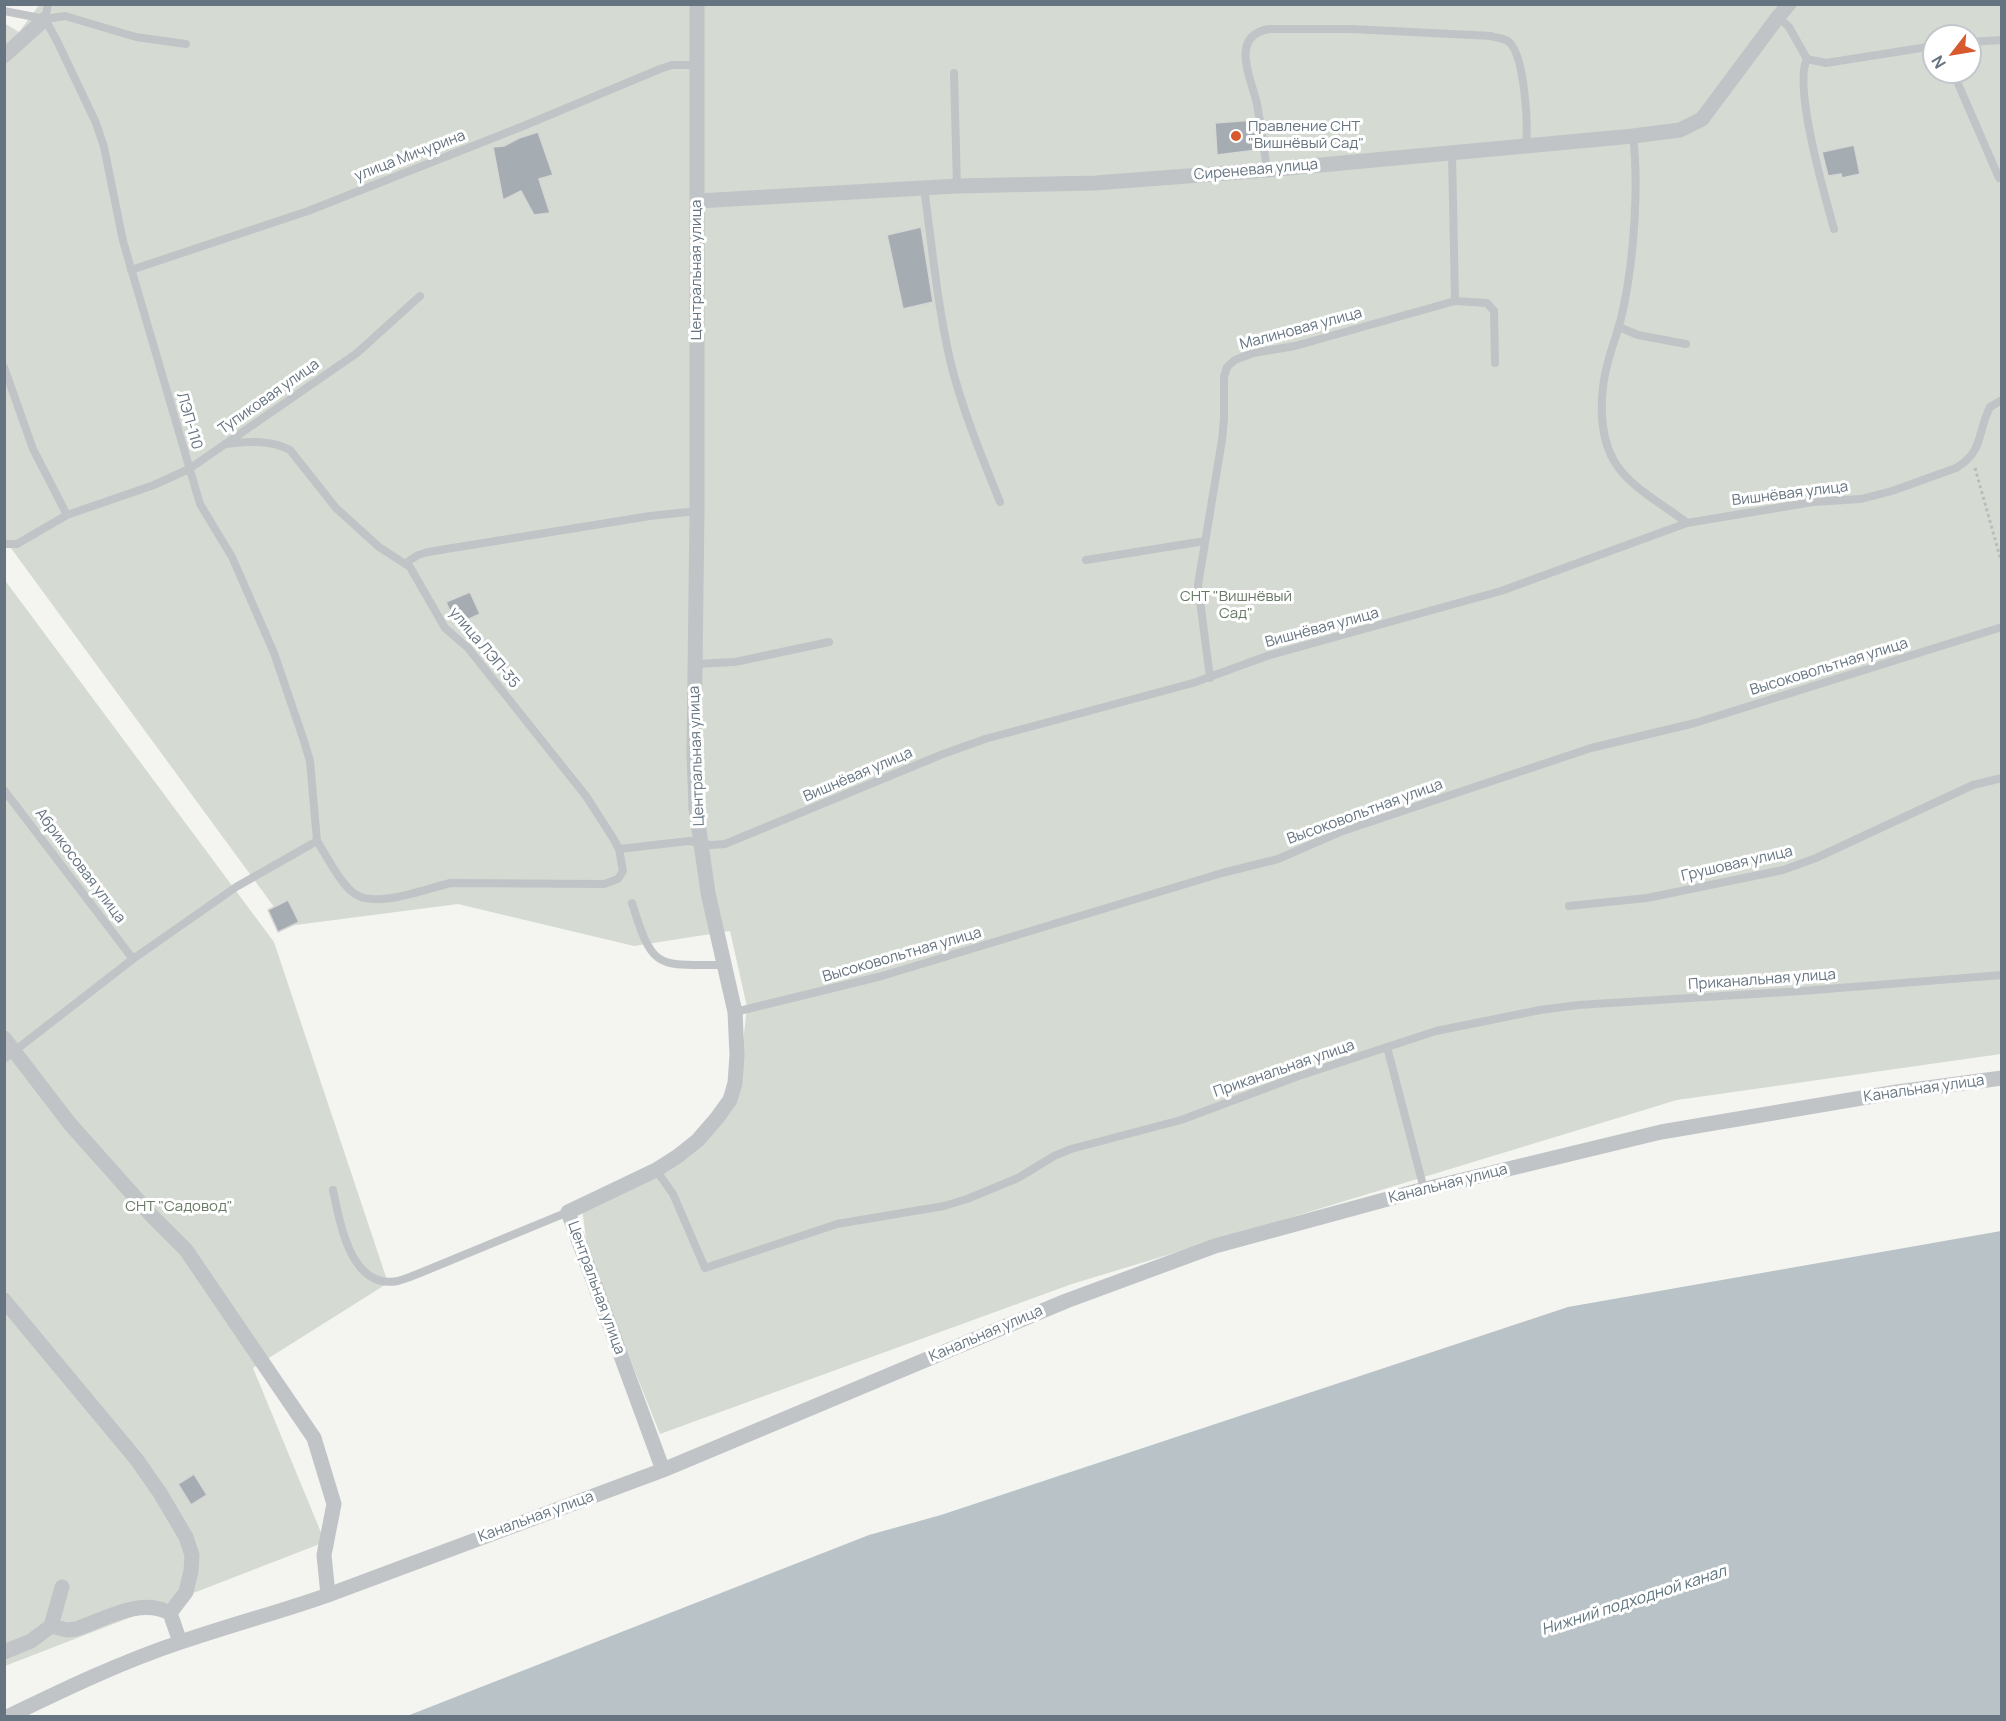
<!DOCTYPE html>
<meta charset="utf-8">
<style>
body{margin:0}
#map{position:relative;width:2006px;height:1721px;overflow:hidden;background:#f4f5f1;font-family:Manrope,sans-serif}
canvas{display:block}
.frame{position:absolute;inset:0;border:6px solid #657480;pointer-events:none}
.north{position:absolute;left:1922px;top:24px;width:60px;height:60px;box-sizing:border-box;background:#fff;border:2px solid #c1c7cc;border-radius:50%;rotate:239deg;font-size:16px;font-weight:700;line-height:24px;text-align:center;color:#657480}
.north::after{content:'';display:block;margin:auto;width:21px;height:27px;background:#d8592d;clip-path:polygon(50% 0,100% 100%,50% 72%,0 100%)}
</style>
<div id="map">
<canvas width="2006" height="1721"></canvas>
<div class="frame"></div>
<div class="north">N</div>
</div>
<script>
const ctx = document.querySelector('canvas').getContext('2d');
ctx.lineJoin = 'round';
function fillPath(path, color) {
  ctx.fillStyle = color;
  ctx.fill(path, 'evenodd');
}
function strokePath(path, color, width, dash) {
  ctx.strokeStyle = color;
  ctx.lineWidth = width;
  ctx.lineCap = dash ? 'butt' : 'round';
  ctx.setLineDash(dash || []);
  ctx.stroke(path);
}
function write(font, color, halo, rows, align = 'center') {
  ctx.font = font + ' Manrope,sans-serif';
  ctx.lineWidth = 6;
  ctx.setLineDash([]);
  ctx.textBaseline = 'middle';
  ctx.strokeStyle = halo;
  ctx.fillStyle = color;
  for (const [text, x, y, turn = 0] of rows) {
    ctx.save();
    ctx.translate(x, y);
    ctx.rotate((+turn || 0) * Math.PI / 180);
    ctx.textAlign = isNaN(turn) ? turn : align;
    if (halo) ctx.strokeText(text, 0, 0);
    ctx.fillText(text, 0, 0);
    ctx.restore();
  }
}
fillPath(new Path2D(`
 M40 4 2001 5V1054L1677 1100 1072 1284 660 1434 588 1254 581 1201 686 1149 737 1097 747 1007 730 931 634 946 458 904 288 926 5 540 4 23 19 32ZM1934 36H1970V72H1934Z
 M4 579 274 942 388 1283 253 1368 325 1542 5 1666Z`), '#d5dbd2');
fillPath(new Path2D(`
 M2001 1231V1716H407L869 1535 941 1515 1568 1307Z`), '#b8c2c7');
const building = new Path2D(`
 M1254 120 1257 150 1217 155 1215 123Z
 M538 132 553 175 539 179 550 213 534 215 521 191 503 200 493 147 504 146 519 138Z
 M1854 145 1860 174 1842 178 1841 174 1828 176 1822 152Z
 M921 227 933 302 903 309 887 235Z
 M470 592 480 614 456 625 446 602Z
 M288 900 299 922 278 932 268 910Z
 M194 1474 207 1495 191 1505 178 1484Z`);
fillPath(building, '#a5adb2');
strokePath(building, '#d6d6d4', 1.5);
strokePath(new Path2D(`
 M1975 468 2002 564`), '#babcbe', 3, [3, 3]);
strokePath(new Path2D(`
 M48 4 45 19 58 43 96 123 104 147 123 241 200 504 232 557 274 653 304 741 310 761 317 841
 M4 11 45 19 65 16 136 37 186 44
 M1778 17 1789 27 1807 59 1826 63 1934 46
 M1970 42 2002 40
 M1807 59C1793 87 1825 196 1834 229
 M1953 72 1999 178
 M954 73 957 186
 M1633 136C1639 185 1634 256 1624 305 1621 323 1614 340 1609 358 1600 389 1597 431 1614 461 1629 487 1663 504 1687 523
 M1452 152 1455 301
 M1267 170C1264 148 1261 126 1257 104 1252 80 1228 36 1269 29H1351L1491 36C1496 38 1504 38 1509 42 1525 56 1528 125 1526 146
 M924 188C932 245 937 303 950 360 962 409 981 455 1000 502
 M131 270 308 211 521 127 660 69 672 65H697
 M1619 327 1638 335 1686 344
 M4 367 33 449 67 515 154 485 189 469 357 353 420 296
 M4 544H17L67 515
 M1086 560 1205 541
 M406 563 418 555 428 552 650 516 697 511
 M695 664 735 662 829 642
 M1210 678 1198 585 1222 440 1224 419V377L1227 367 1235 360 1253 353 1295 346 1455 301 1487 303 1494 311 1495 363
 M4 790 133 959
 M619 849 689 841 711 845 725 844 943 754 985 739 1193 683 1267 656 1501 591 1687 523 1813 502 1861 499 1892 491 1956 468C1984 452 1977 432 1990 407L2002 400
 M632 903C653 971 657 965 724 965
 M1569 906 1647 898 1783 870 1816 858 1973 785 2002 778
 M735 1012 882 976 1222 873 1278 859 1340 832 1591 748 1695 723 2002 627
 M1387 1047 1424 1189
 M4 1059 133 959 236 887 317 841C326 855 341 885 355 894 377 909 427 888 451 883L604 884 618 879 623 871 619 849 613 838 586 796 468 648 445 628 410 567 379 547 336 508 290 450C269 439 248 442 225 444
 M656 1170 673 1194 705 1268 837 1224 944 1206 967 1199 1018 1178 1054 1156 1071 1149 1181 1120 1296 1077 1436 1031 1540 1010 1578 1005 1802 991 2002 975
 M333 1190C340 1222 350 1290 398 1281 405 1279 413 1276 420 1273L568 1212`), '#c0c4c7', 8);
strokePath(new Path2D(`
 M4 56 45 19
 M698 201 957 186 1095 183 1267 170 1633 136 1680 130 1702 119 1778 17 1789 4
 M4 1038 70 1124 152 1216 186 1250 314 1438 334 1504 324 1555 328 1595
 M4 1300 137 1460 160 1493 186 1537 192 1555 191 1571 186 1592 170 1613
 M663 1470 568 1212 656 1170 678 1156 698 1140 717 1118 730 1100 735 1083 737 1055 735 1012 708 893 696 809 694 753 697 511V4
 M51 1626 67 1630 76 1629C105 1619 141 1597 170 1613L180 1642
 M4 1652 31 1641 51 1626 62 1587
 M9 1716C65 1689 121 1662 181 1642 230 1625 280 1612 328 1595L663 1470 1066 1301 1215 1246 1417 1191 1661 1132 1897 1092 2002 1078`), '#c0c4c7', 15);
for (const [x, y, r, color] of [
 [1236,136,6,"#d8592d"]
]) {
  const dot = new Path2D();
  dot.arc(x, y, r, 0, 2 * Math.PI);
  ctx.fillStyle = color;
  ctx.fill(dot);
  strokePath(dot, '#fff', 2);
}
write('15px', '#657480', '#fff', [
 ["Правление СНТ",1248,127],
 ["\"Вишнёвый Сад\"",1248,144]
], 'left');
write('15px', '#657480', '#fff', [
 ["улица Мичурина",410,156,-21],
 ["Сиреневая улица",1256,170,-5],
 ["Центральная улица",697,270,-90],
 ["Малиновая улица",1301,329,-15],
 ["Тупиковая улица",269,397,-35],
 ["ЛЭП-110",189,421,74],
 ["Вишнёвая улица",1790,494,-7],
 ["Вишнёвая улица",1322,628,-15],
 ["улица ЛЭП-35",484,648,50],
 ["Высоковольтная улица",1829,667,-17],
 ["Центральная улица",697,756,-92],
 ["Вишнёвая улица",858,775,-23],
 ["Высоковольтная улица",1365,812,-20],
 ["Грушовая улица",1737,864,-13],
 ["Абрикосовая улица",80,866,53],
 ["Высоковольтная улица",902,955,-16],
 ["Приканальная улица",1762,980,-4],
 ["Приканальная улица",1284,1069,-19],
 ["Канальная улица",1924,1089,-8],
 ["Канальная улица",1448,1184,-14],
 ["Центральная улица",596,1288,70],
 ["Канальная улица",986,1334,-23],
 ["Канальная улица",536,1517,-20]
]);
write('15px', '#677864', '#fff', [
 ["СНТ \"Вишнёвый",1236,597],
 ["Сад\"",1236,614],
 ["СНТ \"Садовод\"",179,1207]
]);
write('italic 16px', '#61757e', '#fff', [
 ["Нижний подходной канал",1634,1601,-18]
]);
</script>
